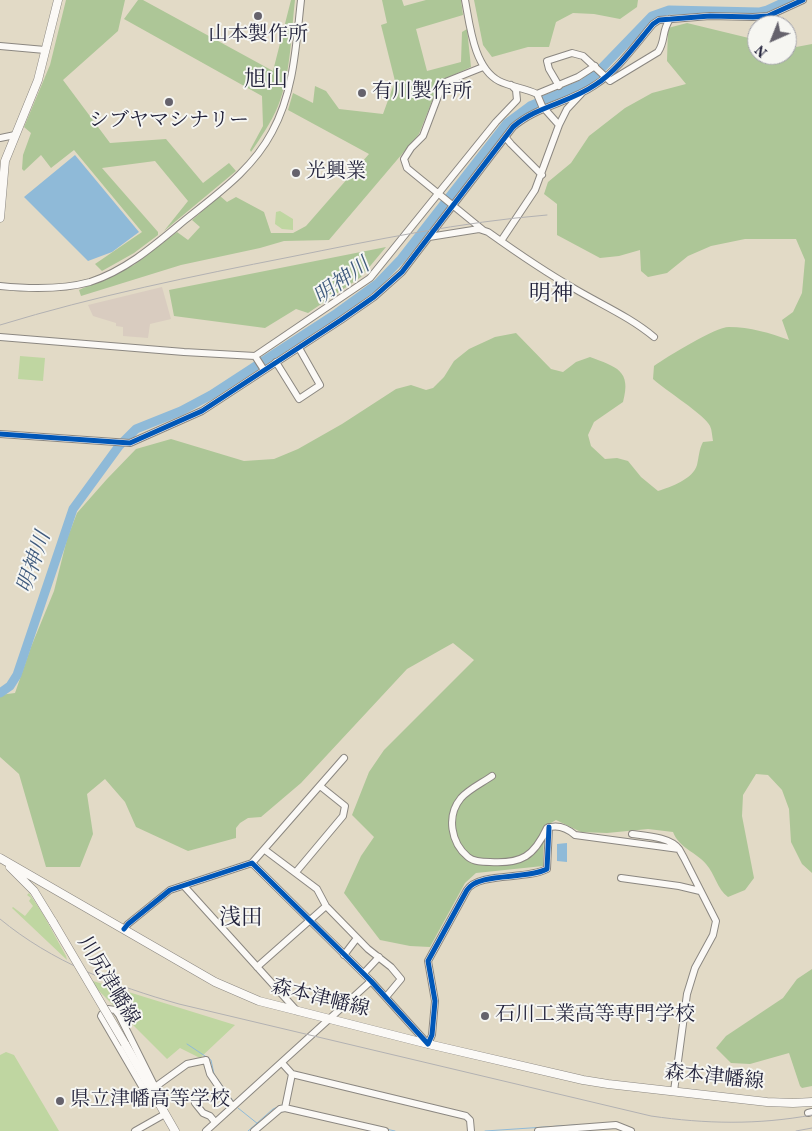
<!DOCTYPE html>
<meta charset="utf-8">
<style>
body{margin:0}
#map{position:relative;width:812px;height:1131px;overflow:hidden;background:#e2dac6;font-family:Vollkorn,serif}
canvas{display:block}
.north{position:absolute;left:747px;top:15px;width:50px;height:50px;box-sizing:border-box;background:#f6f6f2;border:1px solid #a1a1a9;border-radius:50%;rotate:224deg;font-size:14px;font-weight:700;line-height:20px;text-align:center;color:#22223b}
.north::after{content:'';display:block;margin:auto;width:18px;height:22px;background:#65626c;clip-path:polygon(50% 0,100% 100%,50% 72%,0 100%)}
</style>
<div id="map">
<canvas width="812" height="1131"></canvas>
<div class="north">N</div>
</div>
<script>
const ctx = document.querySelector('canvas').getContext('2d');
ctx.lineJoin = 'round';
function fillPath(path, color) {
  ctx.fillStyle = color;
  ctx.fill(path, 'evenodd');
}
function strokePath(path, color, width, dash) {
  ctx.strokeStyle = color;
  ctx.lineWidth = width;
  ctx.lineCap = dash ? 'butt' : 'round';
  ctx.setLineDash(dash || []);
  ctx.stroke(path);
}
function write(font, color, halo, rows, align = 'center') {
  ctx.font = font + ' Vollkorn,"Noto Serif JP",serif';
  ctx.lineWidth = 4;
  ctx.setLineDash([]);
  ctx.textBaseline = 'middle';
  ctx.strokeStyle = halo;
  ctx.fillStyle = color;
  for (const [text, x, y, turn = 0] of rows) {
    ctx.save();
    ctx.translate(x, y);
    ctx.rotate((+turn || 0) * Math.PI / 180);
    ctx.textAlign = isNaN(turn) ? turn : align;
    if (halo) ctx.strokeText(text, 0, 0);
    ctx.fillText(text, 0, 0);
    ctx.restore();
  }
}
fillPath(new Path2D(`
 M162 287 171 319 150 324 148 338 123 336V327L116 326V323L93 316 88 305Z`), '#d9ccc0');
fillPath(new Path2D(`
 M280 211 293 219V230L282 229 275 224 276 212Z
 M20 356 45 358 43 381 18 379Z
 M29 893 43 914 66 956 67 960 12 908 13 907 25 916 33 906 29 901 31 898 27 895Z
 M93 981 235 1025 200 1058 180 1048 167 1059 96 988Z
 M6 1052 14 1055 59 1131H0V1055Z`), '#bfd6a1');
fillPath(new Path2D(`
 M66 0H125L118 31 63 80 110 143 166 139 203 183 229 163 236 171 164 231 188 201 155 161 102 168 158 232V235L134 253 102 271 95 264 142 232 74 150 51 168 41 155 24 171 22 169 23 155 31 133 24 127 50 65Z
 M138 0H143L273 71 291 0H295C291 34 291 74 278 106 271 123 261 137 251 152L250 150 263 126 262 96 124 19Z
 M382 0H402L404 6 426 0H461L463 15 416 29 427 71 461 62 462 32 467 29 471 67 440 81 419 134 329 240 284 241 260 248 181 265 81 296 79 290 134 265 177 232 188 240 200 227 192 220 220 196 227 202 236 197 264 212 271 233H293L306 226 369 154 288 110 293 93 313 103 315 86 326 91 339 109 383 114 395 81 381 25 387 23Z
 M474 0H638L637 7 620 19 594 14 573 13 556 22 549 47H528L492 57 483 45Z
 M687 23 757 40V55H787V47L791 48 812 44V873L802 864 791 842 789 809 782 790 768 775 756 774 743 795 742 816 754 878 745 890 728 897C717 889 715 874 706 864 696 852 679 848 673 832L648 829 607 833 581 832 556 820 544 827 543 866 476 873 465 883 430 947 410 946 380 940 344 893 361 856 374 837 352 815 369 772 384 750 474 660 453 643 407 669 301 783 261 817 248 818 240 823 236 828V838L188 851 136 827 125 802 105 779 87 794 93 834 80 867H46L19 774 0 757V695L15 693 31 647 54 591 67 539 77 513 107 479 136 449 171 439 244 461 274 459 298 449 342 424 396 389 411 385 426 390 433 388 444 377 454 361 469 349 495 337 516 333 551 369 563 372 576 362 590 357C616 367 632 370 623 402L594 422 588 435 591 446 605 459 617 458 628 461 641 477 658 491C671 487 693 479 697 465 699 457 699 449 703 442L713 441C712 436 712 430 710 426 705 415 665 390 653 379L654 366C667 357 715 327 729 327 750 327 770 333 789 340L782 320 793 312 802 293 805 260 796 239H745L711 246 688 256 667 273 648 277 641 271 640 250 619 256 600 258 557 235V204L544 194 548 182 571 163 589 136 625 108 652 93 686 84 667 61 668 28Z
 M386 247 361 277 308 313 296 309 265 328 174 316 169 290Z
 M812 969V1086L802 1088 800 1086 789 1053 750 1064 731 1063 716 1048 726 1036 783 998 797 979Z`), '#adc697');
fillPath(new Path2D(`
 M75 155 139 232 112 252 88 261 24 197Z
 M567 843V862L557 861V844Z`), '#8fbad8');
strokePath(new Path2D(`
 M187 1044 211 1060 214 1074 233 1101
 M238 1108 258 1124
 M621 1124 629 1127
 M386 1129 395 1131
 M248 1131 273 1109 282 1105
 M485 1131 575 1125`), '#8fbad8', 1);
strokePath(new Path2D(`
 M0 693 10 686 17 675 73 509 119 446 136 429 181 411 211 395 337 313 377 284 401 259 507 123 530 106 583 84 596 74 652 16 669 10 759 12 767 10 789 0`), '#8fbad8', 9);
const minor = new Path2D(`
 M465 0C470 26 474 68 499 81 511 87 525 88 537 94L542 106 559 125 535 190 501 241
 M0 46 45 50
 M559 86 549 69 547 61 572 53 583 56 610 81 658 52C666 40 661 32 670 19
 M537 94 578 77 595 66
 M559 125 567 109 581 94
 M0 138 15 135
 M506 138 511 144 542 175
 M483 230 407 168 404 159 411 148 423 136 443 83 483 67
 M429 237 479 229 488 232C516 252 545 272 575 289 602 305 630 317 654 337
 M0 286C30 289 61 290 90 282 127 270 156 244 185 220 217 194 252 170 272 132 294 92 296 45 301 0
 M0 337 184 352 255 356 370 278 496 122 517 100 516 90 511 85
 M255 356 264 370
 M276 362 299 399 320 385 299 348
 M0 434 130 443 202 411 341 320 374 297 402 272 513 127C537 106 569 103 595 85 617 71 636 44 653 24L659 20 710 16 753 17 768 16 803 0
 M492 776C482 783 469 789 461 798 446 816 451 843 468 857 474 862 483 862 490 862 522 864 534 856 547 828 558 824 567 828 575 835L679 849 684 858 716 921 713 935 695 968 687 994 674 1091
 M632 834C647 836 670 837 679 849
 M265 850 317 889 326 906 368 949 391 967 401 979 386 997
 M252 863 344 758
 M296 872 343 816 345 806 320 786
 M621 878 679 886 700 891
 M184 886 297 1011
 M124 929 128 924 170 890 252 863 371 981 428 1044 432 1035 435 1001 428 961 467 890C478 872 526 880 547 869L549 827
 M344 955 357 938
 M257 967 326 906
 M364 973 379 957
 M282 1063 292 1074 466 1116 470 1120 471 1131
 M155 1087 119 1015 115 1010 108 1009 102 1014 101 1016 144 1090 146 1091 151 1090 187 1064 206 1060 210 1074 232 1106
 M195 1103 203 1113 210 1116 215 1122
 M285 1108 292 1074
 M808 1113 812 1112
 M135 1131 165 1114
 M206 1131 371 981
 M254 1131 280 1109 285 1108 385 1131
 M538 1131 616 1125 631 1131`);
const major = new Path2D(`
 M0 218 5 161 38 80 58 0
 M0 858 215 982 259 1001 428 1044 583 1080 608 1084 767 1102 793 1103 812 1102
 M10 867 34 891 53 922
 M125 1044 175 1131`);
strokePath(minor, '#8b8781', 8);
strokePath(major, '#8b8781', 9);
strokePath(minor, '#fbf9f6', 6);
strokePath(major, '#fbf9f6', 8);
strokePath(new Path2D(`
 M0 325C95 296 193 276 290 257 375 240 461 222 547 215
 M0 919C52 962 115 986 179 1004L651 1116C706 1124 758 1125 812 1115
 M796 1131 812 1128`), '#b2b1b2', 1);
const majorBridge = new Path2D(`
 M53 922 125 1044`);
strokePath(majorBridge, '#8b8781', 9, []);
strokePath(majorBridge, '#fbf9f6', 8);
strokePath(new Path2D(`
 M0 434 130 443 202 411 341 320 374 297 402 272 513 127C537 106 569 103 595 85 617 71 636 44 653 24L659 20 710 16 753 17 768 16 803 0
 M124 929 128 924 170 890 252 863 371 981 428 1044 432 1035 435 1001 428 961 467 890C478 872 526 880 547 869L549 827`), '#0057b8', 5);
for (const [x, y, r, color] of [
 [258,16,5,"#65626c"],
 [362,93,5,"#65626c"],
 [169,102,5,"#65626c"],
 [296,173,5,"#65626c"],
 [485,1016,5,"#65626c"],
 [60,1101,5,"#65626c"]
]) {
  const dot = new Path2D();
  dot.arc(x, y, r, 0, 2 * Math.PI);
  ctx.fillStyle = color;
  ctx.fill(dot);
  strokePath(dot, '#f6f6f2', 2);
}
write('20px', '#22223b', '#f6f6f2', [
 ["山本製作所",258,36,"center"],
 ["有川製作所",372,93],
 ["シブヤマシナリー",169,122,"center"],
 ["光興業",306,173],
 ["石川工業高等専門学校",495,1016],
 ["県立津幡高等学校",70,1101]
], 'left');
write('20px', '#22223b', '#f6f6f2', [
 ["川尻津幡線",107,982,59],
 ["森本津幡線",320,1000,14],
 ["森本津幡線",714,1079,6]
]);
write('italic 21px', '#3f5a7d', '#f6f6f2', [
 ["明神川",343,283,-36],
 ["明神川",36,563,-71]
]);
write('22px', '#22223b', '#f6f6f2', [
 ["旭山",266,82],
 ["明神",551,296],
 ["浅田",241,920]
]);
</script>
